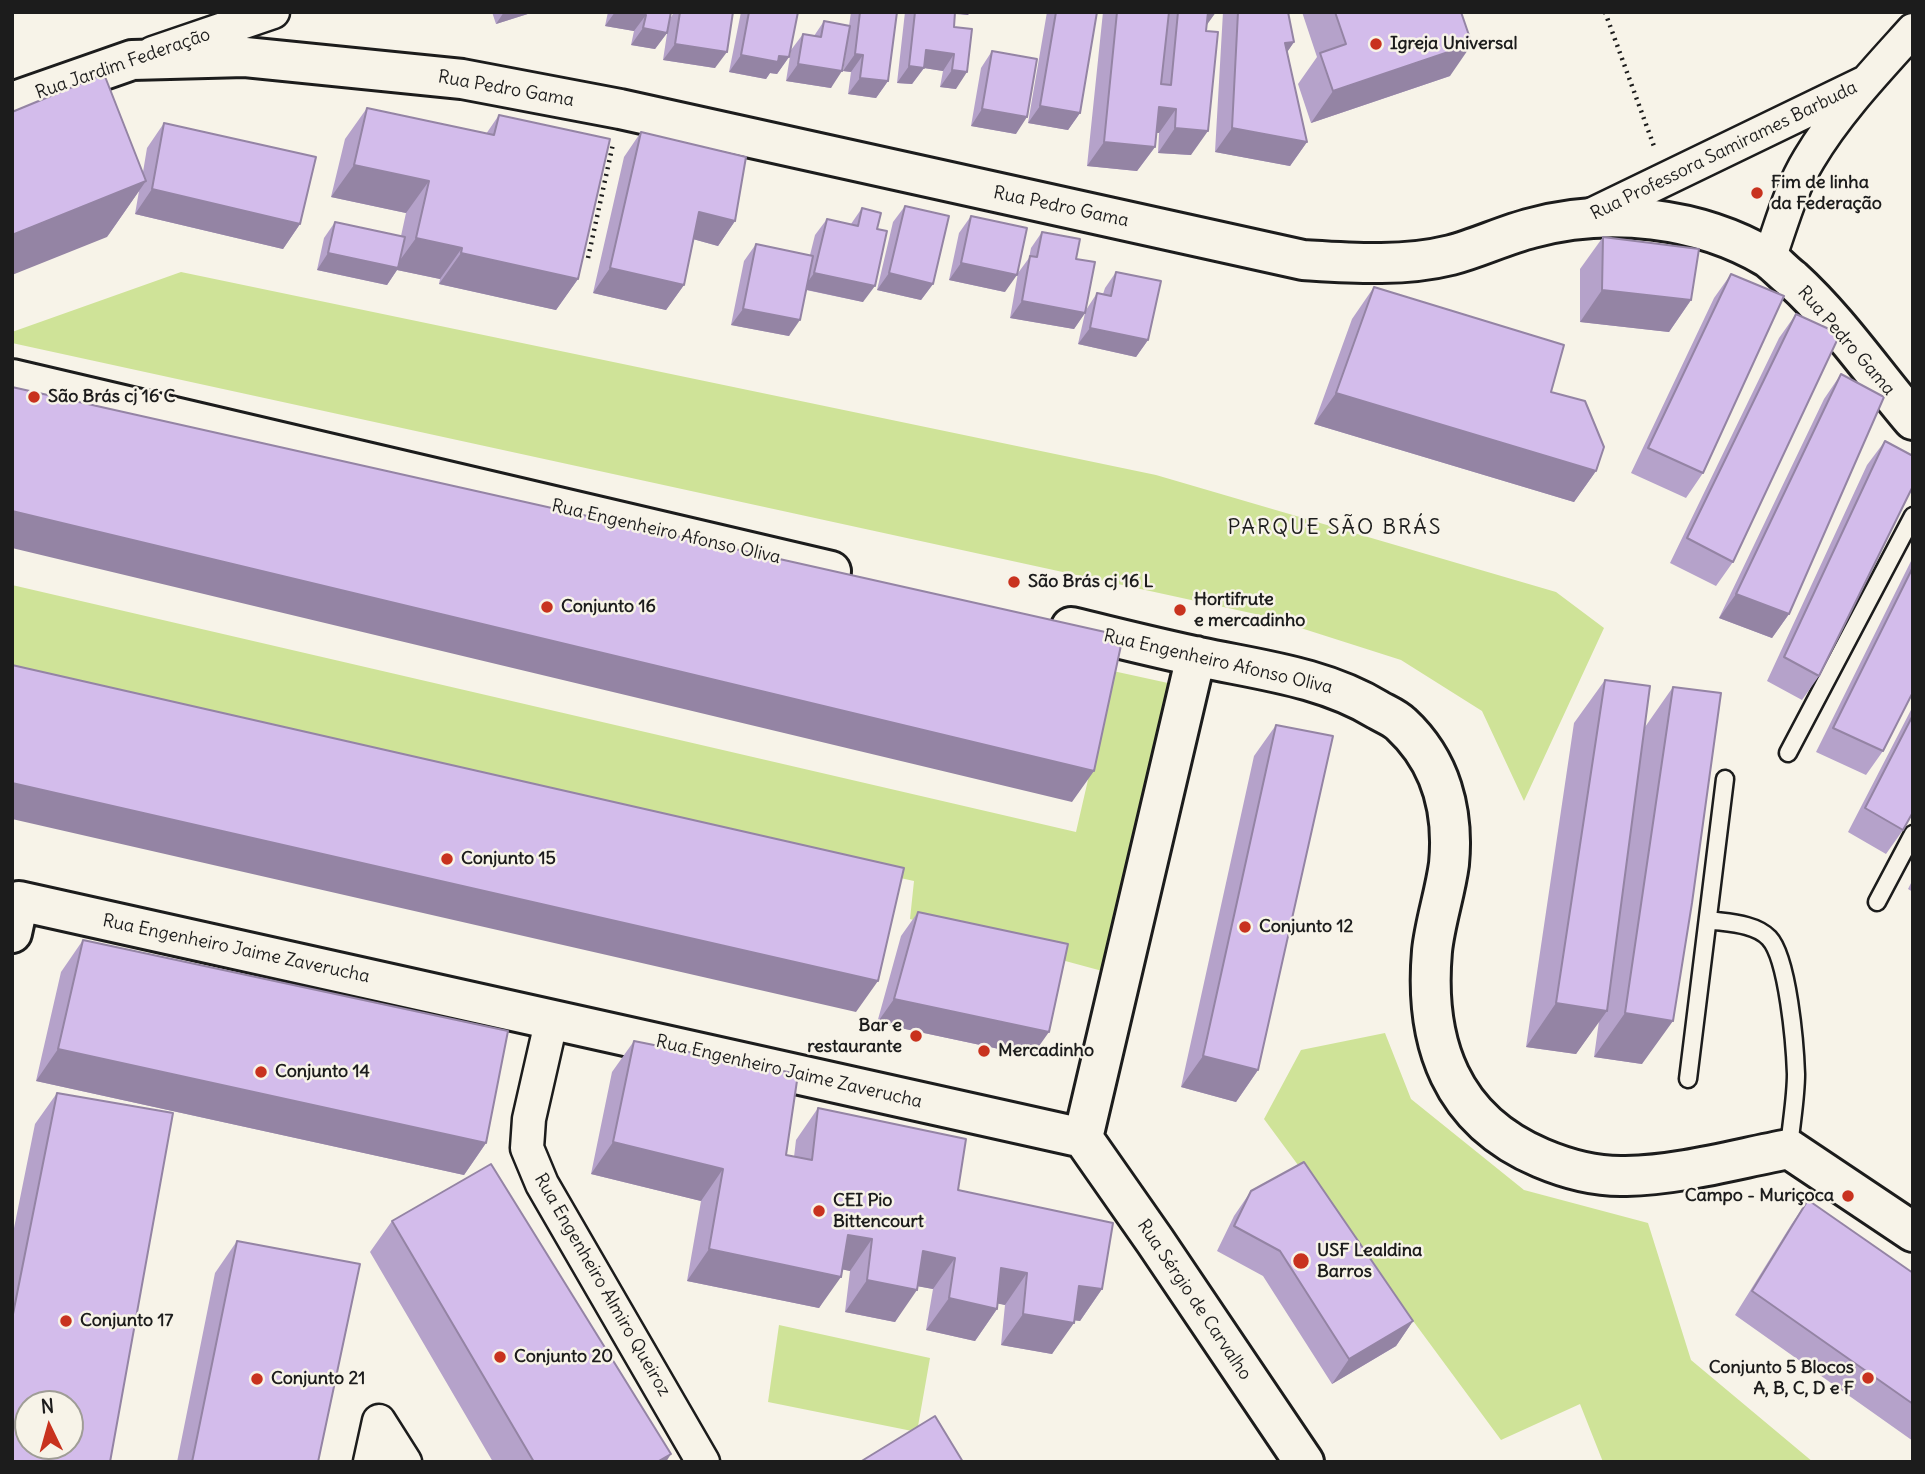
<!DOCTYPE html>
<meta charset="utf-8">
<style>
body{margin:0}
#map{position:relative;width:1925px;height:1474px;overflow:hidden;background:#f7f3e8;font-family:Delius,sans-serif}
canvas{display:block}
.frame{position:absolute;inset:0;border:14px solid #1c1c1c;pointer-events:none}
.north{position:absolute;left:14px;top:1390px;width:70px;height:70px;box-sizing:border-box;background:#f7f3e8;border:2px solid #9f9d96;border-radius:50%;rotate:355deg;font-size:19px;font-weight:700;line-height:28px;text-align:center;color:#1c1c1c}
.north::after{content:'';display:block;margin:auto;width:24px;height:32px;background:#c8321e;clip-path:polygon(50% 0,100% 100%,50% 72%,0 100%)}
</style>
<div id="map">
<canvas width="1925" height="1474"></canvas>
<div class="frame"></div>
<div class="north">N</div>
</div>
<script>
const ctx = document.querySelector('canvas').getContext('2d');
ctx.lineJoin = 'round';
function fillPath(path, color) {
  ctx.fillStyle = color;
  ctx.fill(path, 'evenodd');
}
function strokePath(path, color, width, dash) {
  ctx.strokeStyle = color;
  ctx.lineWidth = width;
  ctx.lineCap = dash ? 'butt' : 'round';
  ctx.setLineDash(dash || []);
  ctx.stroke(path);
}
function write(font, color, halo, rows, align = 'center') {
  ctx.font = font + ' Delius,sans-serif';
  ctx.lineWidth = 5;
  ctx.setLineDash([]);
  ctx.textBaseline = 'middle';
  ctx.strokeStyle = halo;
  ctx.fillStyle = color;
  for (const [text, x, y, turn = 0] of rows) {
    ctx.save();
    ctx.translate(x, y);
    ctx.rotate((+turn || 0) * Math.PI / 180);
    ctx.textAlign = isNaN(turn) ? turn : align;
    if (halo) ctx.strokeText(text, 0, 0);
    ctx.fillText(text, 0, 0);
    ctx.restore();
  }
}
fillPath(new Path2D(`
 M181 272 1156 475 1556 592 1604 628 1524 801 1482 711 1401 660 1260 615 12 343V332Z
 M12 585 1076 832 1113 671 1168 683 1106 972 910 919 914 881 12 684Z
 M1385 1033 1411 1099 1524 1190 1648 1223 1691 1360 1813 1462H1603L1580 1404 1501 1440 1264 1119 1301 1050Z
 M779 1325 930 1358 917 1432 768 1402Z`), '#cfe398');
const lane = new Path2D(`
 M1788 753 1913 516
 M1877 902 1913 834
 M1708 920C1727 923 1755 923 1769 938 1788 958 1795 1045 1796 1074 1796 1098 1791 1124 1789 1149
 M1688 1079 1725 779`);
const street = new Path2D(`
 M153 53 273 12
 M1587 217 1866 82
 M1769 259C1781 226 1790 190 1809 159 1837 112 1876 71 1913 30
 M552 1018 529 1119 527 1148 542 1184 703 1462
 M370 1462 379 1421 405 1462`);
const secondary = new Path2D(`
 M12 102 132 60 245 57 462 79 620 109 1303 260C1352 263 1403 267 1451 255 1478 248 1504 235 1532 228 1609 207 1699 217 1768 258 1776 264 1784 273 1792 279 1838 321 1873 373 1913 420
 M12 379 831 571
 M1071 627C1113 637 1156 648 1199 657 1260 670 1324 677 1378 710 1385 714 1395 718 1401 724 1441 761 1454 811 1449 864 1445 894 1435 922 1432 951 1424 1043 1451 1120 1541 1158 1567 1169 1597 1177 1626 1176 1680 1175 1736 1159 1789 1149L1913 1232
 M12 933 19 901 1083 1138
 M1083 1138 1196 656
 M1083 1138 1155 1241 1304 1462`);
strokePath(lane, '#1c1c1c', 21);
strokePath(street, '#1c1c1c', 37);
strokePath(secondary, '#1c1c1c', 44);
strokePath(new Path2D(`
 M1605 12 1655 149
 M588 258 613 144`), '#1c1c1c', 4.5, [2, 5]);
strokePath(lane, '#f7f3e8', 16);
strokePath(street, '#f7f3e8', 32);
strokePath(secondary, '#f7f3e8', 38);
fillPath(new Path2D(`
 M492 12H534L496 24Z
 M608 12H671L670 19 674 12H733L715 68 663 60 669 21 667 33 655 49 631 45 634 31 605 26Z
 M741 12H798L789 57 777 74 770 73 766 79 729 72Z
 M851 12H897L888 81 876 98 848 94 851 72 843 71 846 50 831 88 786 81 791 50 803 34 814 36 824 21 849 26Z
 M905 12H970L968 15 955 14 954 27 956 89 940 87 943 71 924 68 912 84 897 83Z
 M1047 12H1097L1080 113 1068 130 1028 123Z
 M1103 12H1216L1206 25 1191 155 1158 153 1159 133H1156L1155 147 1137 171 1087 166Z
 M1223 12H1288L1294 42 1287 52 1307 142 1290 166 1215 152Z
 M1302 12H1461L1450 76 1311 123 1298 84 1317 57Z
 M992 51 1016 134 971 126 981 68Z
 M367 108 486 134 499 115 578 279 556 310 439 284 440 279 397 270 387 285 317 270 324 238 335 222 401 236 406 213 331 197 345 139Z
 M164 123 300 224 283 249 135 214 139 191 107 237 143 172 147 148Z
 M641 132 735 221 718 246 693 239 684 285 666 310 593 293 624 157Z
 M905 206 933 284 921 300 877 290 893 222Z
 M862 208 877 229 863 302 806 290 789 336 731 325 744 261 756 244 810 255 815 235 827 219 851 224Z
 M971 216 1005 292 949 280 959 233Z
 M1042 232 1076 259 1086 310 1097 293 1103 294 1105 288 1116 272 1148 340 1136 357 1078 344 1085 313 1074 329 1010 318 1018 273 1029 258 1031 248Z
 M1603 237 1691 300 1669 332 1580 322V269Z
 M1731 274 1703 473 1686 498 1631 473 1714 298Z
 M1374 287 1551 392 1596 471 1574 502 1314 424 1352 319Z
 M1796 314 1733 562 1716 586 1670 563 1779 338Z
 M1841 374 1789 614 1772 638 1719 618 1824 399Z
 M1885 441 1819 676 1802 700 1767 681 1867 465Z
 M1913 557V692L1883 751 1866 775 1816 752Z
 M1605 680 1645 727 1673 687 1642 1064 1594 1057 1599 1021 1576 1054 1526 1047 1574 723Z
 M1913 706V812L1903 830 1886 854 1848 832Z
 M1276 725 1258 1070 1236 1102 1181 1087 1254 756Z
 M1913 879V892L1908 889Z
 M918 912 1032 1056 877 1023 901 936Z
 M83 940 486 1143 464 1175 36 1081 61 972Z
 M634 1041 786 1155 794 1157 796 1140 818 1108 958 1190 1102 1289 1080 1321 1074 1320 1052 1354 1001 1345 1005 1305 998 1303 997 1309 975 1341 926 1330 933 1289 917 1286 895 1322 845 1312 850 1271 842 1269 819 1308 687 1281 701 1201 591 1174 612 1072Z
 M57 1093 12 1462V1238L35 1124Z
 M1251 1191 1413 1321 1396 1346 1332 1384 1263 1276 1217 1251 1234 1216Z
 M1808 1200 1913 1273V1441L1735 1315 1791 1225Z
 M392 1221 666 1462H493L370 1252Z
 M237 1241 318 1462H177L215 1273Z`), '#b5a2ca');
fillPath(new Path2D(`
 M504 12H534L496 24Z
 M615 12H633L646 15 634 31 605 26Z
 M946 12H970L968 15Z
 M1207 12H1216L1199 36Z
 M643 28 667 33 655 49 631 45Z
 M1294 42 1277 67 1285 43Z
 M675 44 727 52 715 68 663 60Z
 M1472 44 1450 76 1311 123 1333 91Z
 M926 50 954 54 943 71 924 68 912 84 897 83 909 66Z
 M855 54 863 55 851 72 843 71Z
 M741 55 779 56 789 57 777 74 770 73 766 79 729 72Z
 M798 64 842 71 831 88 786 81Z
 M952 70 967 72 956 89 940 87Z
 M860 78 888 81 876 98 848 94Z
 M1040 106 1080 113 1068 130 1028 123Z
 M1159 107 1176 109 1159 133 1142 132Z
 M982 109 1027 117 1016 134 971 126Z
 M1175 128 1208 131 1191 155 1158 153Z
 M1232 128 1307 142 1290 166 1215 152Z
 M1104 142 1155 147 1137 171 1087 166Z
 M354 165 429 181 406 213 331 197Z
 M146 181 107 237 12 275V235Z
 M152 189 300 224 283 249 135 214Z
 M699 212 735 221 718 246 682 236Z
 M416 238 462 248 440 279 397 270 387 285 317 270 328 253 395 267Z
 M461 253 578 279 556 310 439 284Z
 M961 263 1017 275 1005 292 949 280Z
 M610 268 684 285 666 310 593 293Z
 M814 273 875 286 863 302 803 289Z
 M889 273 933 284 921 300 877 290Z
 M1602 290 1691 300 1669 332 1580 322Z
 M1022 301 1085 313 1074 329 1010 318Z
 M743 309 800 320 789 336 731 325Z
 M1090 328 1148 340 1136 357 1078 344Z
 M1336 393 1596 471 1574 502 1314 424Z
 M12 511 1094 771 1072 802 12 548Z
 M1736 594 1789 614 1772 638 1719 618Z
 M12 783 878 981 856 1012 12 819Z
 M894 999 1049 1032 1032 1056 877 1023Z
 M1556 1003 1607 1011 1576 1054 1526 1047Z
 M1625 1013 1673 1021 1642 1064 1594 1057Z
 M58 1049 486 1143 464 1175 36 1081Z
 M1203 1056 1258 1070 1236 1102 1181 1087Z
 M613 1142 723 1169 701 1201 591 1174Z
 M848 1235 872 1239 850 1271 826 1266Z
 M709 1249 841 1277 819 1308 687 1281Z
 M923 1251 955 1258 933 1289 900 1283Z
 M1001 1268 1027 1273 1005 1305 979 1300Z
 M867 1280 917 1290 895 1322 845 1312Z
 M1079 1286 1102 1289 1080 1321 1057 1318Z
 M949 1298 997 1309 975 1341 926 1330Z
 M1023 1314 1074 1323 1052 1354 1001 1345Z
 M1413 1321 1396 1346 1332 1384 1349 1359Z
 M671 1454 666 1462H657Z`), '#9484a4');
const building = new Path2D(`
 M633 12H671L667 33 643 28 646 15Z
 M680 12H733L727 52 675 44Z
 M749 12H798L789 57 779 56 778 62 741 55Z
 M860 12H897L888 81 860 78 863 55 855 54Z
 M915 12H955L954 27 972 29 967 72 952 70 954 54 926 50 924 68 909 66Z
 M1056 12H1097L1080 113 1040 106Z
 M1117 12H1169L1161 84 1171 85 1178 12H1208L1206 31 1218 32 1208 131 1175 128 1176 109 1159 107 1155 147 1104 142Z
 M1238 12H1288L1294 42 1285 43 1307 142 1232 128Z
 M1335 12H1461L1472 44 1333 91 1320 53 1346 44Z
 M824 21 850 26 842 71 798 64 803 34 821 37Z
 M992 51 1037 59 1027 117 982 109Z
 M104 74 146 181 12 235V112Z
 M367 108 494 135 499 115 610 139 578 279 461 253 462 248 416 238 429 181 354 165Z
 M164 123 316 157 300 224 152 189Z
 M641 132 746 157 735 221 699 212 684 285 610 268Z
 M905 206 949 216 933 284 889 273Z
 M862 208 881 213 877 229 887 231 875 286 814 273 827 219 858 226Z
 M971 216 1027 228 1017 275 961 263Z
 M335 222 405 237 398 268 328 253Z
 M1042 232 1080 239 1076 259 1095 262 1085 313 1022 301 1030 256 1037 257Z
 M1603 237 1699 249 1691 300 1602 290Z
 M756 244 813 256 800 320 743 309Z
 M1116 272 1161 281 1148 340 1090 328 1097 293 1111 296Z
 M1731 274 1784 296 1703 473 1648 448Z
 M1374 287 1564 345 1551 392 1585 401 1604 447 1596 471 1336 393Z
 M1796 314 1840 334 1733 562 1687 538Z
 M1841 374 1884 397 1789 614 1736 594Z
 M12 387 1123 636 1094 771 12 511Z
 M1885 441 1913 456V486L1819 676 1784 657Z
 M1913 567V692L1883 751 1833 728Z
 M12 665 904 868 878 981 12 783Z
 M1605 680 1650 686 1607 1011 1556 1003Z
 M1673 687 1721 693 1692 903 1673 1021 1625 1013Z
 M1913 715V812L1903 830 1865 808Z
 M1276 725 1333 736 1258 1070 1203 1056Z
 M918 912 1068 944 1049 1032 894 999Z
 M83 940 508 1031 486 1143 58 1049Z
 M634 1041 798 1074 786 1155 812 1160 818 1108 966 1139 958 1190 1113 1223 1102 1289 1079 1286 1074 1323 1023 1314 1027 1273 1001 1268 997 1309 949 1298 955 1258 923 1251 917 1290 867 1280 872 1239 848 1235 841 1277 709 1249 723 1169 613 1142Z
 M57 1093 173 1113 110 1462H12V1319ZM28 1404H70V1446H28Z
 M1304 1162 1413 1321 1349 1359 1280 1251 1234 1226 1251 1191Z
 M491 1164 671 1454 657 1462H534L392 1221Z
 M1808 1200 1913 1273V1404L1752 1291Z
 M237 1241 360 1264 318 1462H192Z
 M935 1416 963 1462H860Z`);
fillPath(building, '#d3bceb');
strokePath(building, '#9484a4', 2);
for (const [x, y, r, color] of [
 [1376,44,7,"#c8321e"],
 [1757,193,7,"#c8321e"],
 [34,397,7,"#c8321e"],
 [1014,582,7,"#c8321e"],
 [547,607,7,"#c8321e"],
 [1180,610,7,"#c8321e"],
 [447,859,7,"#c8321e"],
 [1245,927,7,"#c8321e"],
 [916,1036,7,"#c8321e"],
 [984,1051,7,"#c8321e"],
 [261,1072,7,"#c8321e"],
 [1848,1196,7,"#c8321e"],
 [819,1211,7,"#c8321e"],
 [1301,1261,9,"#c8321e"],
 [66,1321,7,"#c8321e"],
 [500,1357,7,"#c8321e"],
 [1868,1378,7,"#c8321e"],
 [257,1379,7,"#c8321e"]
]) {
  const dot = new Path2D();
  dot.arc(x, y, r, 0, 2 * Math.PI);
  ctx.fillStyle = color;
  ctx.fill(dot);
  strokePath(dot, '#f7f3e8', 2.5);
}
write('bold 18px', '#1c1c1c', '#f7f3e8', [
 ["Igreja Universal",1390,44],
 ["Fim de linha",1771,183],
 ["da Federação",1771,204],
 ["São Brás cj 16 C",48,397],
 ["São Brás cj 16 L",1028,582],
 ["Hortifrute",1194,600],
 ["e mercadinho",1194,621],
 ["Conjunto 16",561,607],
 ["Conjunto 15",461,859],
 ["Conjunto 12",1259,927],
 ["Bar e",902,1026,"right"],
 ["restaurante",902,1047,"right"],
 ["Mercadinho",998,1051],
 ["Conjunto 14",275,1072],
 ["Campo - Muriçoca",1834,1196,"right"],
 ["CEI Pio",833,1201],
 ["Bittencourt",833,1222],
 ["USF Lealdina",1317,1251],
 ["Barros",1317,1272],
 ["Conjunto 17",80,1321],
 ["Conjunto 20",514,1357],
 ["Conjunto 5 Blocos",1854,1368,"right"],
 ["A, B, C, D e F",1854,1389,"right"],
 ["Conjunto 21",271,1379]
], 'left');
write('18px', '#1c1c1c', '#f7f3e8', [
 ["Rua Jardim Federação",123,64,-19],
 ["Rua Pedro Gama",506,89,10],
 ["Rua Professora Samirames Barbuda",1724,151,-26],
 ["Rua Pedro Gama",1061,207,12],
 ["Rua Pedro Gama",1846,341,49],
 ["Rua Engenheiro Afonso Oliva",666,532,13],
 ["Rua Engenheiro Afonso Oliva",1218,662,13],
 ["Rua Engenheiro Jaime Zaverucha",236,949,12],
 ["Rua Engenheiro Jaime Zaverucha",789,1072,13],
 ["Rua Engenheiro Almiro Queiroz",602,1285,60],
 ["Rua Sérgio de Carvalho",1194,1300,56]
]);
ctx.letterSpacing = '2px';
write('21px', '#1c1c1c', '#f7f3e8', [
 ["PARQUE SÃO BRÁS",1335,528]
]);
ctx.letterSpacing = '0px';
</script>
